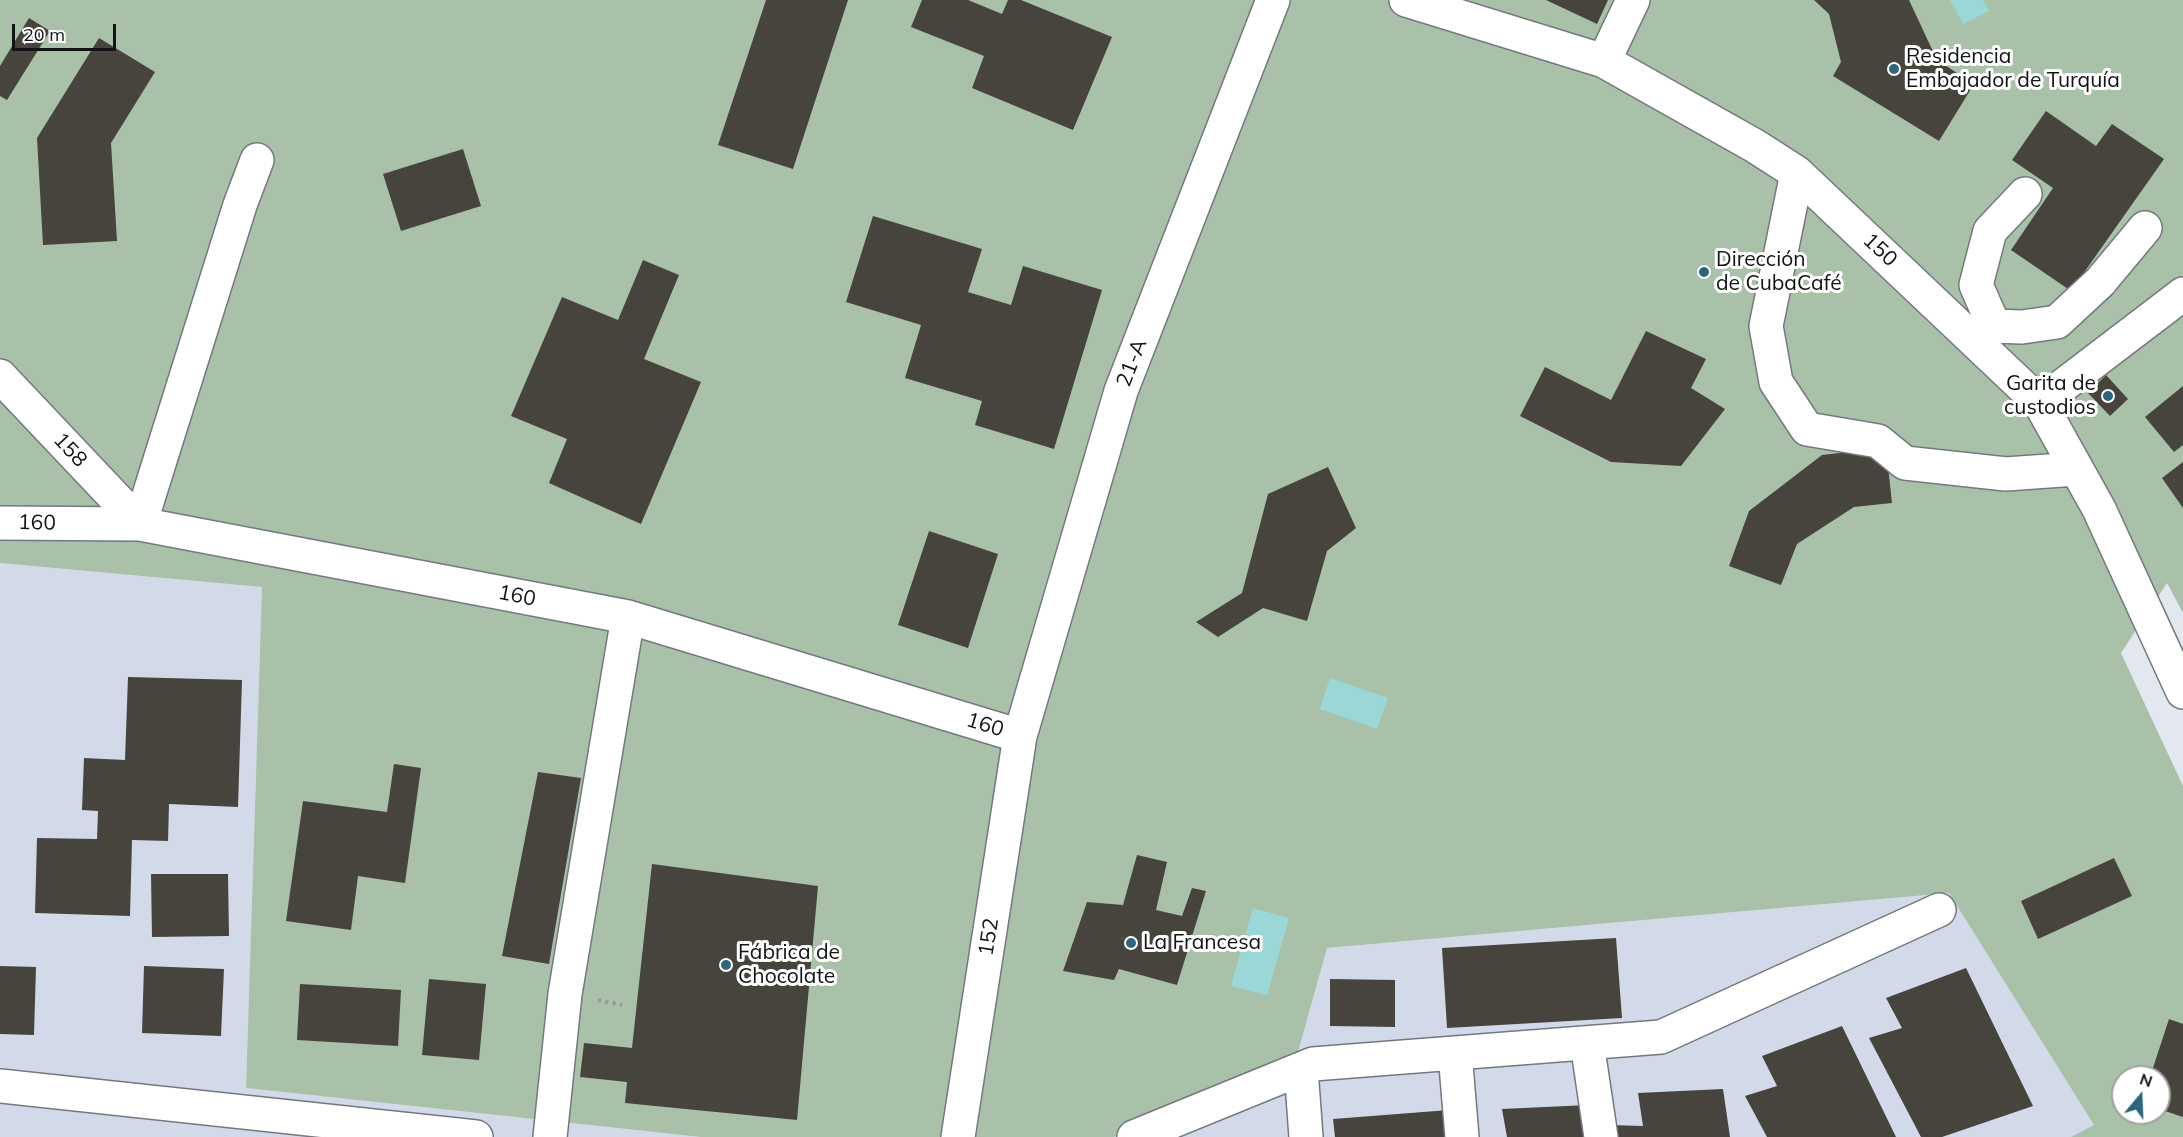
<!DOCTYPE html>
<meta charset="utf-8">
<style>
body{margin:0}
#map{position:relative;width:2183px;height:1137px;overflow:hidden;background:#e3e7f0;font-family:Mulish,sans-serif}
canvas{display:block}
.north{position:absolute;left:2111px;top:1065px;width:60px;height:60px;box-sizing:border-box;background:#fff;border:2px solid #a0a1a1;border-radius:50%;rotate:19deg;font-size:16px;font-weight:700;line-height:24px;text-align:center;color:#111315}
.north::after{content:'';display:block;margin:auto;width:21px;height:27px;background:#2b657e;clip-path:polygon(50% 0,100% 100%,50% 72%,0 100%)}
.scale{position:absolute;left:12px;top:24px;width:104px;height:27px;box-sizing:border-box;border:3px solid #111315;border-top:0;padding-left:8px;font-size:18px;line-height:21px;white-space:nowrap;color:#111315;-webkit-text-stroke:4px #fff;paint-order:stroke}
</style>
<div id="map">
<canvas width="2183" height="1137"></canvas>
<div class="north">N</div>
<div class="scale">20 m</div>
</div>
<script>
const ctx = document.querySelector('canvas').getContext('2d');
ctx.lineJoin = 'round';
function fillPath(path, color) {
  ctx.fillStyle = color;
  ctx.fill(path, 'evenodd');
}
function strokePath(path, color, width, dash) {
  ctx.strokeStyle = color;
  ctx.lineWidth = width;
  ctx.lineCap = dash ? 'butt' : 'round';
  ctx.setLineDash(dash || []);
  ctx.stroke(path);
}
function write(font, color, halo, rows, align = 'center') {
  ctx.font = font + ' Mulish,sans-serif';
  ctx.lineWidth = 6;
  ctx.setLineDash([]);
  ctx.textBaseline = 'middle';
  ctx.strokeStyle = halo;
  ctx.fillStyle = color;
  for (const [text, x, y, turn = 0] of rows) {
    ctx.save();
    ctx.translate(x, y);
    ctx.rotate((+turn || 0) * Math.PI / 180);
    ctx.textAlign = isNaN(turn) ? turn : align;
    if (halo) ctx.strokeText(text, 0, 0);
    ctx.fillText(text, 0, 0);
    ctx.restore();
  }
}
fillPath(new Path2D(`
 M0 563 262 587 246 1088 701 1137H0Z
 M1949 893 2095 1126 2071 1137H1114L1298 1052 1327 948Z`), '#d2dae9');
fillPath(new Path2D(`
 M0 0H2183V613L2167 583 2121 653 2183 786V1137H2071L2094 1125 1949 893 1327 948 1298 1052 1114 1137H701L246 1088 262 587 0 563ZM2123 1077H2159V1113H2123Z`), '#a9c1a9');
fillPath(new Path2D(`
 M1950 0H1983L1989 11 1963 24Z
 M1330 678 1388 698 1377 729 1320 709Z
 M1253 908 1289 918 1267 995 1231 986Z`), '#9cd7d8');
fillPath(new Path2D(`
 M766 0H848L793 169 718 145Z
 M922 0H968L1002 14 1008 0H1021L1112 37 1073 130 972 88 984 56 911 27Z
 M1546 0H1608L1597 24Z
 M1814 0H1909L1937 60 1974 84 1939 141 1833 76 1841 62 1829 14Z
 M29 18 50 31 7 100 0 96V66Z
 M99 38 155 72 111 143 117 241 43 245 37 138Z
 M2046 111 2096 146 2112 124 2164 159 2071 291 2011 250 2053 188 2012 160Z
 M463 149 481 206 401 231 383 174Z
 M873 216 982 249 968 292 1011 305 1023 266 1102 290 1054 449 975 425 982 401 905 378 921 325 846 302Z
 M643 260 679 275 644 359 701 382 641 524 549 483 567 439 511 416 562 297 618 320Z
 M1646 331 1706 359 1691 388 1725 409 1681 466 1611 462 1520 416 1545 367 1611 400Z
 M2106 375 2128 399 2110 416 2088 393Z
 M2183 386V445L2174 452 2145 417Z
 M1886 448 1892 503 1854 507 1797 544 1781 585 1729 566 1749 511 1822 455Z
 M2183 462V508L2162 478Z
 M1328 467 1356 528 1327 551 1307 621 1263 608 1218 637 1196 622 1242 593 1268 494Z
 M929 531 998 554 968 648 898 625Z
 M128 677 242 680 238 807 169 804 168 841 132 840 130 916 35 913 37 838 97 839 98 811 82 810 84 758 125 760Z
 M394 764 421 768 405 883 358 876 351 930 286 921 303 801 387 812Z
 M538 772 581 778 549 964 502 956Z
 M1137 855 1167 862 1156 910 1182 916 1192 888 1206 891 1177 985 1119 969 1114 980 1063 971 1087 902 1123 905Z
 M2114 858 2132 896 2038 939 2021 901Z
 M652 864 818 886 797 1120 625 1103 627 1082 580 1077 584 1043 632 1048Z
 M151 874H228L229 936 152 937Z
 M1616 938 1622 1018 1447 1028 1442 948Z
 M0 966 36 967 34 1035 0 1034Z
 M144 966 224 969 221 1036 142 1033Z
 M1966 968 2033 1106 1942 1137H1921L1869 1038 1902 1028 1886 998Z
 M429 979 486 984 479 1060 422 1055Z
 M1330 979 1395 980V1027L1330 1026Z
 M300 984 401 990 398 1046 297 1040Z
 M2169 1019 2183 1024V1117L2159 1109V1077H2150Z
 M1842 1026 1896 1137H1767L1745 1096 1777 1086 1762 1056Z
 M1723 1089 1730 1137H1611L1609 1125 1643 1126 1638 1093Z
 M1588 1105 1592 1137H1507L1502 1109Z
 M1449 1110 1452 1137H1335L1333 1119Z`), '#47433d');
const minor = new Path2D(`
 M1406 0 1604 61 1755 146 1797 173 2040 403 2099 509 2183 692
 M1604 61 1633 0
 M1797 173 1766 326 1776 382 1807 429 1878 441 1905 463 2006 474 2076 469
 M1994 326 2022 327 2057 322 2100 282 2145 228
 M1979 342 1994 326 1976 285 1990 231 2025 194
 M0 376 140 524 240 205 257 160
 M2040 403 2183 294
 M0 523 140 524 628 617 1020 736
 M1587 1043 1601 1137
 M1455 1053 1462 1137
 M1301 1069 1306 1137
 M0 1086 476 1137
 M550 1137 565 994 628 617
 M958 1137 1020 736 1121 391 1273 0
 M1134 1137 1313 1064 1661 1037 1939 910`);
strokePath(minor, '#74787f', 36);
strokePath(new Path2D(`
 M598 1000 622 1005`), '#95989e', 4, [3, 4.5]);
strokePath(minor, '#fff', 33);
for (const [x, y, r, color] of [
 [1894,69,6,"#2b657e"],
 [1704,272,6,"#2b657e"],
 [2108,396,6,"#2b657e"],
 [1131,943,6,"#2b657e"],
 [726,965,6,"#2b657e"]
]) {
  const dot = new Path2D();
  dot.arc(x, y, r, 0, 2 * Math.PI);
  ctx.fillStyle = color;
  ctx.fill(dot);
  strokePath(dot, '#fff', 2);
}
write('21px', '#111315', '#fff', [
 ["Residencia",1906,57],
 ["Embajador de Turquía",1906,81],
 ["Dirección",1716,260],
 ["de CubaCafé",1716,284],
 ["Garita de",2096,384,"right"],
 ["custodios",2096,408,"right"],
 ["La Francesa",1143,943],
 ["Fábrica de",738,953],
 ["Chocolate",738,977]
], 'left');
write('21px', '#111315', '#fff', [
 ["150",1880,250,43],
 ["21-A",1132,363,-69],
 ["158",70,450,47],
 ["160",37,523,1],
 ["160",517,596,11],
 ["160",985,725,17],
 ["152",989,937,-81]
]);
</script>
